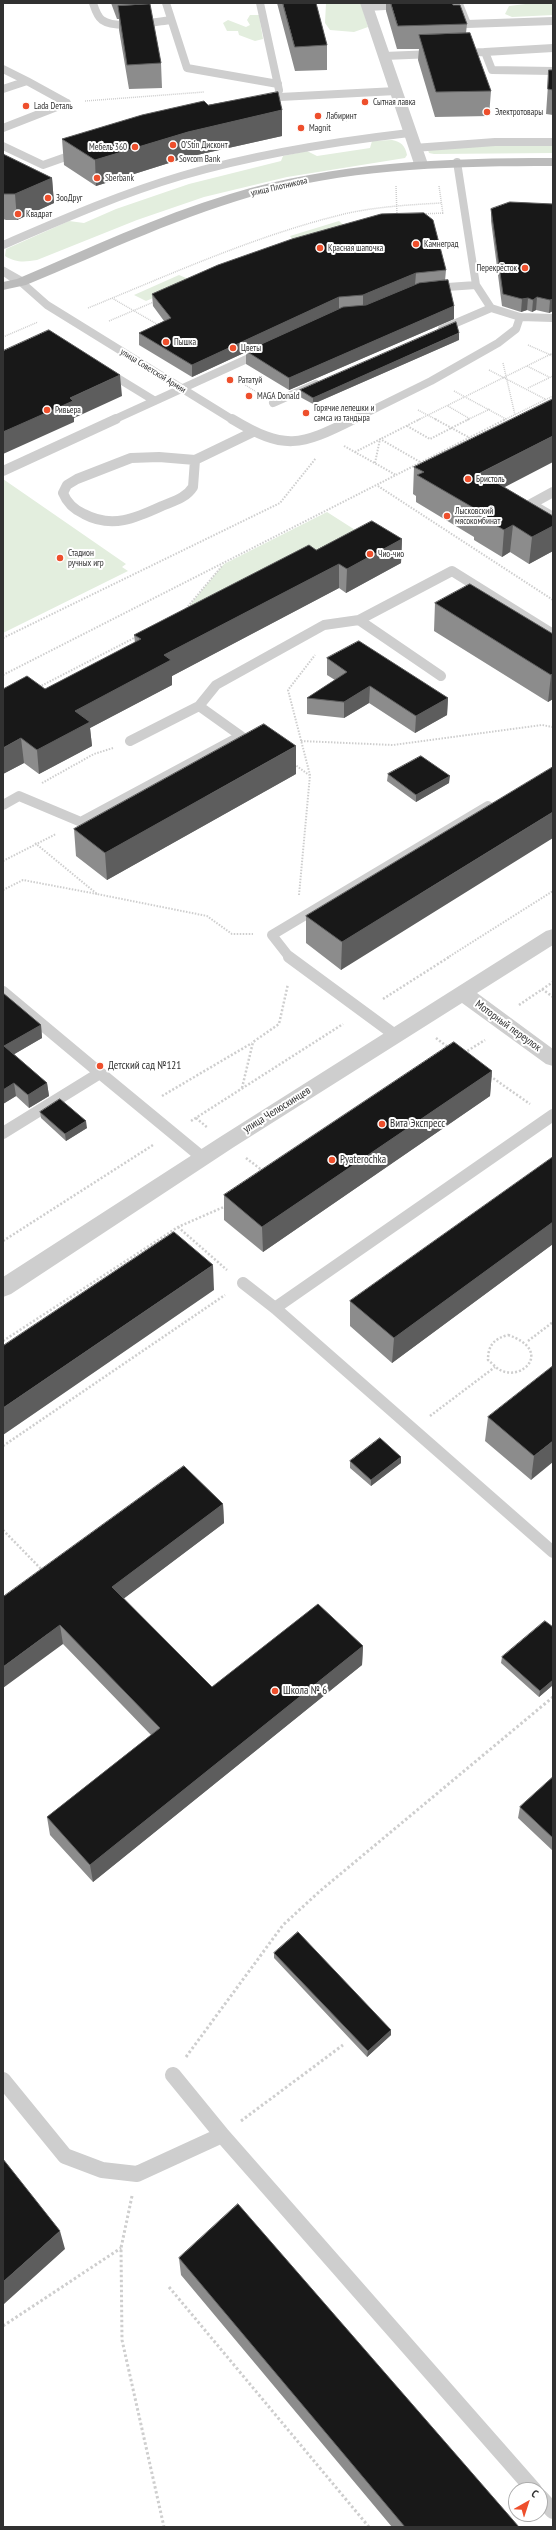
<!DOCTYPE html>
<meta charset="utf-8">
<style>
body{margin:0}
#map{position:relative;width:556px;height:2530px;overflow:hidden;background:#fff;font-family:"PT Sans Narrow",sans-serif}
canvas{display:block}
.frame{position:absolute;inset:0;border:4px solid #313131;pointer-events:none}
.north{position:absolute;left:508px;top:2482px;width:40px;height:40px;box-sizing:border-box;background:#fff;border:1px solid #adadad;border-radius:50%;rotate:39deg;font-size:11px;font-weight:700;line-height:16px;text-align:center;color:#313131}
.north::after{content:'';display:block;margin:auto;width:14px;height:18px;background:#ee4f2c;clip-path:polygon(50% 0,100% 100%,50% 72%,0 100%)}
</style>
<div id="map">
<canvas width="556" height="2530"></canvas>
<div class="frame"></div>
<div class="north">С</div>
</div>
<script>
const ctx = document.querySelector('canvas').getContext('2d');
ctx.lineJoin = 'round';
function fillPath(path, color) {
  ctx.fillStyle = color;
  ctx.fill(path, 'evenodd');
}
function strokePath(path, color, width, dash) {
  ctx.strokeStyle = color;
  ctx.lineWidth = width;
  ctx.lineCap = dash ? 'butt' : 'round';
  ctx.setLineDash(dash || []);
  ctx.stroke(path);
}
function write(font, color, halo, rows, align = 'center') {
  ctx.font = font + ' "PT Sans Narrow",sans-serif';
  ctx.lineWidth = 4;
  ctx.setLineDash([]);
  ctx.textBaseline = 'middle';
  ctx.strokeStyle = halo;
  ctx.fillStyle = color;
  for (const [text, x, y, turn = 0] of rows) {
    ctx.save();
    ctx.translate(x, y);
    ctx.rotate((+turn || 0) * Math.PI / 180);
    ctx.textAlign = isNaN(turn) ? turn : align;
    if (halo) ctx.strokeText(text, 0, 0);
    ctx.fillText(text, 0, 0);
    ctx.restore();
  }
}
fillPath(new Path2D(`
 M326 3H361L368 27 354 32 330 30 325 23Z
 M534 3H553V15L512 17 505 14 509 6Z
 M250 15H259L263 39 255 41 239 35 238 31H227L223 23 228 20 246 27 250 25 247 20Z
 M392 140C401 142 405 145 407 155L405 158 287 177 204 197 137 220 37 260C25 262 16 263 5 256L6 249 69 221 84 223 116 209 189 184 281 161 283 156 307 151 317 156 370 148 372 141Z
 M499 145 553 146V153L434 154 429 153 428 150Z
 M339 221 348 229 296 244 290 236Z
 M179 275 193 281 146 301 134 295Z
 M3 479 126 564 122 567 128 571 3 633Z
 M327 512 363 535 223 602 188 607 224 564Z`), '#e3eede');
strokePath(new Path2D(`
 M85 101 204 92
 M346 121 357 113
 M396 186 397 215
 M439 186 443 214
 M422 214 443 213
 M112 298 160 326
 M88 308C169 275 250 238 336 216 370 207 406 205 441 203
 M109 321 156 301
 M3 337 38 322
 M528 345 553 356
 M503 363 515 415
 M527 366 549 377
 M489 370 545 399
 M242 383 258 393
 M528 388 553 376
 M454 391 506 419
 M448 406 470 419
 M418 410 437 420
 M418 420 553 353
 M467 420 490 409
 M504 420 553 396`), '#cecece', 1.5, [1, 1]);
strokePath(new Path2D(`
 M435 419 470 438
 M407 426 430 439 469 419
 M344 446 396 475
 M355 452 420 419
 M375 463 380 439 420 462
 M378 486 553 600
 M184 611 222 566
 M3 638 280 503 316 458
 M3 675 506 419
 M39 687 136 637
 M301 741 393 745 542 725 553 727
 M294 764 309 775
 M42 783 94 754 113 748
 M35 843 97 894 207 916 232 934H253
 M3 861 56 834
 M3 890 23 880 97 894
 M299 895 310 775 288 690 315 655
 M447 958 553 891`), '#cecece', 2, [1.5, 1.5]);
strokePath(new Path2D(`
 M542 989 553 997
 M383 999 449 957
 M519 1005 553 982
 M436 1038 449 1048
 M464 1053 485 1040
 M490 1076 530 1104
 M242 1088 253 1042 279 1024 288 984
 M162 1096 252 1043
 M196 1118 208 1128
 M191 1121 343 1024
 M246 1158 263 1171
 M178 1227 227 1270
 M3 1241 153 1145
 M508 1335C553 1350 523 1382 500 1370 496 1368 492 1363 488 1360 488 1345 494 1339 508 1335Z
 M3 1341 178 1227 226 1206
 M528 1341 553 1322
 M430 1416 495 1367
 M3 1446 225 1295
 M3 1530 43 1571`), '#cecece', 2.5, [2, 2]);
strokePath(new Path2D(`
 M186 2057 283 1925 320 1891 553 1697
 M241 2121 343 2045
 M132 2196 121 2248 122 2340 164 2527
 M169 2287 369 2527
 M3 2326 121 2248`), '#cecece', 3, [2.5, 2.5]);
strokePath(new Path2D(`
 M93 3C95 9 97 16 102 20 116 30 154 22 171 20
 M166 3 187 68 278 84
 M260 3 279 90
 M437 4H459L467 24 553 21
 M368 7 402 5
 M485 52 553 48
 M461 53 485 52 492 70 553 71
 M384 56 434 54
 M3 69 27 81
 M3 89 27 81 67 103
 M265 104 280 97 396 91
 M3 128 67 103
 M3 146 43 165 77 153
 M414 148 495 142H553
 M457 162 476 285 491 308 520 317 553 318
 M3 245C61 220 120 194 181 176 255 154 332 142 409 133
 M21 282 47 305 233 420
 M433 288 476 285
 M442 329 491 308
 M106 371 155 401
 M273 403 316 384
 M113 420 260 353
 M352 420 431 381 498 343 516 329 520 317`), '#cecece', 8);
strokePath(new Path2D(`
 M232 419C285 451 300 446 354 419
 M159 457 195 460 193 487C186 498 174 501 162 506 136 518 112 529 84 514 75 510 67 503 63 493L67 485 77 479 131 458Z
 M195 460 253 432
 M3 471 116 419
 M553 492 531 504 553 517
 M359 620 441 676
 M130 741 199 706
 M3 805 19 796 81 822 241 736 199 706 216 685 324 625 359 620 452 571 553 634
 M290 958 272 935 488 806`), '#cecece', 10);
strokePath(new Path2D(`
 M289 957 395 1035
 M3 992 100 1073
 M3 1133 100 1073 203 1158
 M243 1283 275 1308 553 1552
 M275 1308 553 1115`), '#cecece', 12);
strokePath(new Path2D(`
 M173 2075 222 2135
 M3 2080 65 2156 102 2170 137 2174 222 2135 534 2490
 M540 2497 553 2511`), '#cecece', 16);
fillPath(new Path2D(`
 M360 3H372L428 164 426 167 421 168 414 164Z
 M3 266 26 279 28 282 26 285H16L3 276Z
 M553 929V945L477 993 553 1049V1066L546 1064 462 1003 234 1147 11 1294 3 1297V1277L220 1137 546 931Z`), '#cecece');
fillPath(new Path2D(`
 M553 158V166C458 166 361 168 268 192 184 214 106 252 26 285L3 290V282L17 279C87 249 157 216 230 194 335 162 444 158 553 158Z`), '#bbb');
fillPath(new Path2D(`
 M111 3H149L161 63 162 88 129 89 119 30V19H117Z
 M277 3H316L327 45V70L295 71Z
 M386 3H452L453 5 467 24 466 33 491 91 489 116 435 117 418 60 419 49H397L386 11Z
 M549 70H553V115L546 114Z
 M208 105 282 110V136L188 157 96 186 64 165 62 139Z
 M3 154 52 178 54 203 17 220H6L3 219Z
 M553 204V311L549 313 536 310 532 312 527 310 521 312 502 306 491 221V209Z
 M446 270 445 281 454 306V319L289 390 246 364V352L192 377 139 345V333L164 321 153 306 152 294Z
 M459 340 313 404 300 397V390Z
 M414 467 504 487 553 516V551L529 564 510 552 502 557 474 540V537L416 502V496L413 494Z
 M402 539 401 563 346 593 339 588 172 676V685L90 728 92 746 39 774 24 763 3 774 45 689 135 643 134 635 316 550Z
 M435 603 553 634V699L548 702 434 631Z
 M327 658 448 698 447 715 415 733 369 703 344 718 307 714V698L335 680 327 675Z
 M553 767 341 970 306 943V916Z
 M296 774 107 880 76 856 74 829Z
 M388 774 449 783 416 802 387 781Z
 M3 993 41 1025 42 1038 14 1054 47 1083 49 1096 29 1108 16 1096 3 1104Z
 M492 1071 490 1096 263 1252 224 1220V1195Z
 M40 1112 87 1128 66 1141 41 1118Z
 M553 1157V1244L392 1363 350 1326V1301Z
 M553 1366 531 1480 485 1441 488 1417Z
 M350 1461 401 1463 371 1486 350 1468Z
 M223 1504 224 1523 124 1598 212 1687 363 1646 362 1665 93 1882 50 1835 47 1817 151 1735 63 1644 3 1597Z
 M553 1627V1685L539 1697 501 1663 502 1657Z
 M553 1777V1851L518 1818 520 1807Z
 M274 1953 391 2030V2035L367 2057 274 1958Z
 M179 2258 519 2527H392L181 2275Z`), '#8c8c8c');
fillPath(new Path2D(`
 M282 110V136L188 157 96 186 95 160 188 132Z
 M52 178 54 203 17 220 15 194Z
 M416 273 415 285 363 307V295Z
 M339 297V309L246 351V352L192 377V365Z
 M537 297 536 310 532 312 533 300Z
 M528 298 527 310 521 312 522 299Z
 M553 299V311L549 313 550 300Z
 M454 306V319L289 390V378Z
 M459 333V340L313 404V398Z
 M120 375 122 396 74 418V422L3 454V432L70 398Z
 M553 436V462L478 501 480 473Z
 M513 525 510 552 502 557 504 530Z
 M553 526V551L529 564 532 537Z
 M402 539 401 563 346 593 347 569Z
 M339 564V588L172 676V685L90 728 92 746 39 774 37 750 75 711 164 655Z
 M553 673V699L548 702 551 675Z
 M370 686 369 703 344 718V702Z
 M448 698 447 715 415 733 416 716Z
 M21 738 24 763 3 774V748Z
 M296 746V774L107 880 105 853Z
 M450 776 449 783 416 802V795Z
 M553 812V838L341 970 342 942Z
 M41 1025 42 1038 6 1059 4 1046Z
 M492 1071 490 1096 263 1252 262 1227Z
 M14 1083 16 1096 3 1104V1090Z
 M47 1083 49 1096 29 1108 28 1095Z
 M86 1121 87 1128 66 1141 65 1134Z
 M553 1222V1244L392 1363 394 1338Z
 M213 1265 214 1290 3 1435V1408Z
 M553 1441V1462L531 1480 534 1456Z
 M401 1457V1463L371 1486V1480Z
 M223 1504 224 1523 114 1606 112 1587Z
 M60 1625 63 1644 3 1688V1667Z
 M363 1646 362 1665 93 1882 90 1865Z
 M553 1680V1685L539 1697 540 1691Z
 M391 2030V2035L367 2057 368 2051Z
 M60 2231 65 2249 4 2304 3 2301V2282Z`), '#5d5d5d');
const building = new Path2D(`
 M283 3H316L327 45 295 47Z
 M391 3H452L453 5H460L467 24 398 26Z
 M150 4 161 63 127 65 118 6Z
 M470 33 491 91 436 92 419 35Z
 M549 70H553V90L548 89Z
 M278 92 282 110 188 132 95 160 62 139 142 115 204 101 208 105Z
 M3 154 52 178 15 194H3Z
 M510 202 553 204V299L550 300 537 297 533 300 528 298 522 299 503 294 491 209Z
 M424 213 433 220 446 270 416 273 363 295 339 297 192 365 139 333 171 318 152 294 218 265 292 239 381 214Z
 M448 280 454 306 289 378 246 351 343 307 366 305 419 283Z
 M456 322 459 333 313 398 300 390Z
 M49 330 120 375 70 398 73 401 3 432V351Z
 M553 399V436L480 473 553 516V526L532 537 513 525 504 530 476 513 479 511 417 475 424 472 414 467Z
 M372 521 402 539 347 569 339 564 164 655 171 660 75 711 90 722 37 750 21 738 3 748V689L27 676 45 689 141 639 134 635 309 545 316 550Z
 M470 584 553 634V673L551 675 435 603Z
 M359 641 448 698 416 716 370 686 344 702 307 698 347 672 327 658Z
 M264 724 296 746 105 853 74 829Z
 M421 756 450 776 416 795 388 774Z
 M553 767V812L342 942 306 916Z
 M3 993 41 1025 4 1046 47 1083 28 1095 14 1083 3 1090Z
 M454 1042 492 1071 262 1227 224 1195Z
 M60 1099 86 1121 65 1134 40 1112Z
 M553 1157V1222L394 1338 350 1301Z
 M174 1232 213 1265 3 1408V1346Z
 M553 1366V1441L534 1456 488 1417Z
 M380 1438 401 1457 371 1480 350 1461Z
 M184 1466 223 1504 112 1587 212 1687 318 1604 363 1646 90 1865 47 1817 160 1728 60 1625 3 1667V1597Z
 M545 1621 553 1627V1680L540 1691 502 1657Z
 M553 1777V1838L520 1807Z
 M298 1932 391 2030 368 2051 274 1953Z
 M3 2159 60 2231 3 2282Z
 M238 2204 519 2527H405L179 2258Z`);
fillPath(building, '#181818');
strokePath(building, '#5d5d5d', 1);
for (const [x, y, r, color] of [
 [365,102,4,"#ee4f2c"],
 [26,106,4,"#ee4f2c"],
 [487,112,4,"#ee4f2c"],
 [318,116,4,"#ee4f2c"],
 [301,128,4,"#ee4f2c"],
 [173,145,4,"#ee4f2c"],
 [135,147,4,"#ee4f2c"],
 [171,159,4,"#ee4f2c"],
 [97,178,4,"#ee4f2c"],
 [48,198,4,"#ee4f2c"],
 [18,214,4,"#ee4f2c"],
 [416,244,4,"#ee4f2c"],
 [320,248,4,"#ee4f2c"],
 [525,268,4,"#ee4f2c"],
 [166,342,4,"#ee4f2c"],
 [233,348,4,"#ee4f2c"],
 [230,380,4,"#ee4f2c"],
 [249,396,4,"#ee4f2c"],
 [47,410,4,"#ee4f2c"],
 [306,413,4,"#ee4f2c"],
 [468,479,4,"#ee4f2c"],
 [447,516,4,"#ee4f2c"],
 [370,554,4,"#ee4f2c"],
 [60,558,4,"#ee4f2c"],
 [100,1066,4,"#ee4f2c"],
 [382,1124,4,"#ee4f2c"],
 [332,1160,4,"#ee4f2c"],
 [275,1691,4,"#ee4f2c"]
]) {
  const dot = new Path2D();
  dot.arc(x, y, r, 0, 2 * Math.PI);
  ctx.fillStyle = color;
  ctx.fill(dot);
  strokePath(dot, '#fff', 1.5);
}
write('9px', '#313131', '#fff', [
 ["Сытная лавка",373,102],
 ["Lada Dеталь",34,106],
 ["Электротовары",495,112],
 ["Лабиринт",326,116],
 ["Magnit",309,128],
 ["O'Stin Дисконт",181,145],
 ["Мебель 360",127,147,"right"],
 ["Sovcom Bank",179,159],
 ["Sberbank",105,178],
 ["ЗооДруг",56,198],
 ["Квадрат",26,214],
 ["Камнеград",424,244],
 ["Красная шапочка",328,248],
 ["Перекрёсток",517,268,"right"],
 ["Пышка",174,342],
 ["Цветы",241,348],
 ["Рататуй",238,380],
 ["MAGA Donald",257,396],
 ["Горячие лепешки и",314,408],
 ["самса из тандыра",314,418],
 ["Ривьера",55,410],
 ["Бристоль",476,479],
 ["Лысковский",455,511],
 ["мясокомбинат",455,521],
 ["Стадион",68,553],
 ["ручных игр",68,563],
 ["Чио-чио",378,554]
], 'left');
write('9px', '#313131', '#fff', [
 ["улица Плотникова",279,187,-13],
 ["улица Советской Армии",153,371,32]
]);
write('11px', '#313131', '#fff', [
 ["Моторный переулок",508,1026,36],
 ["улица Челюскинцев",277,1110,-32]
]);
write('11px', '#313131', '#fff', [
 ["Детский сад №121",108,1066],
 ["Вита Экспресс",390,1124],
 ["Pyaterochka",340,1160],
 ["Школа № 6",283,1691]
], 'left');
</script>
